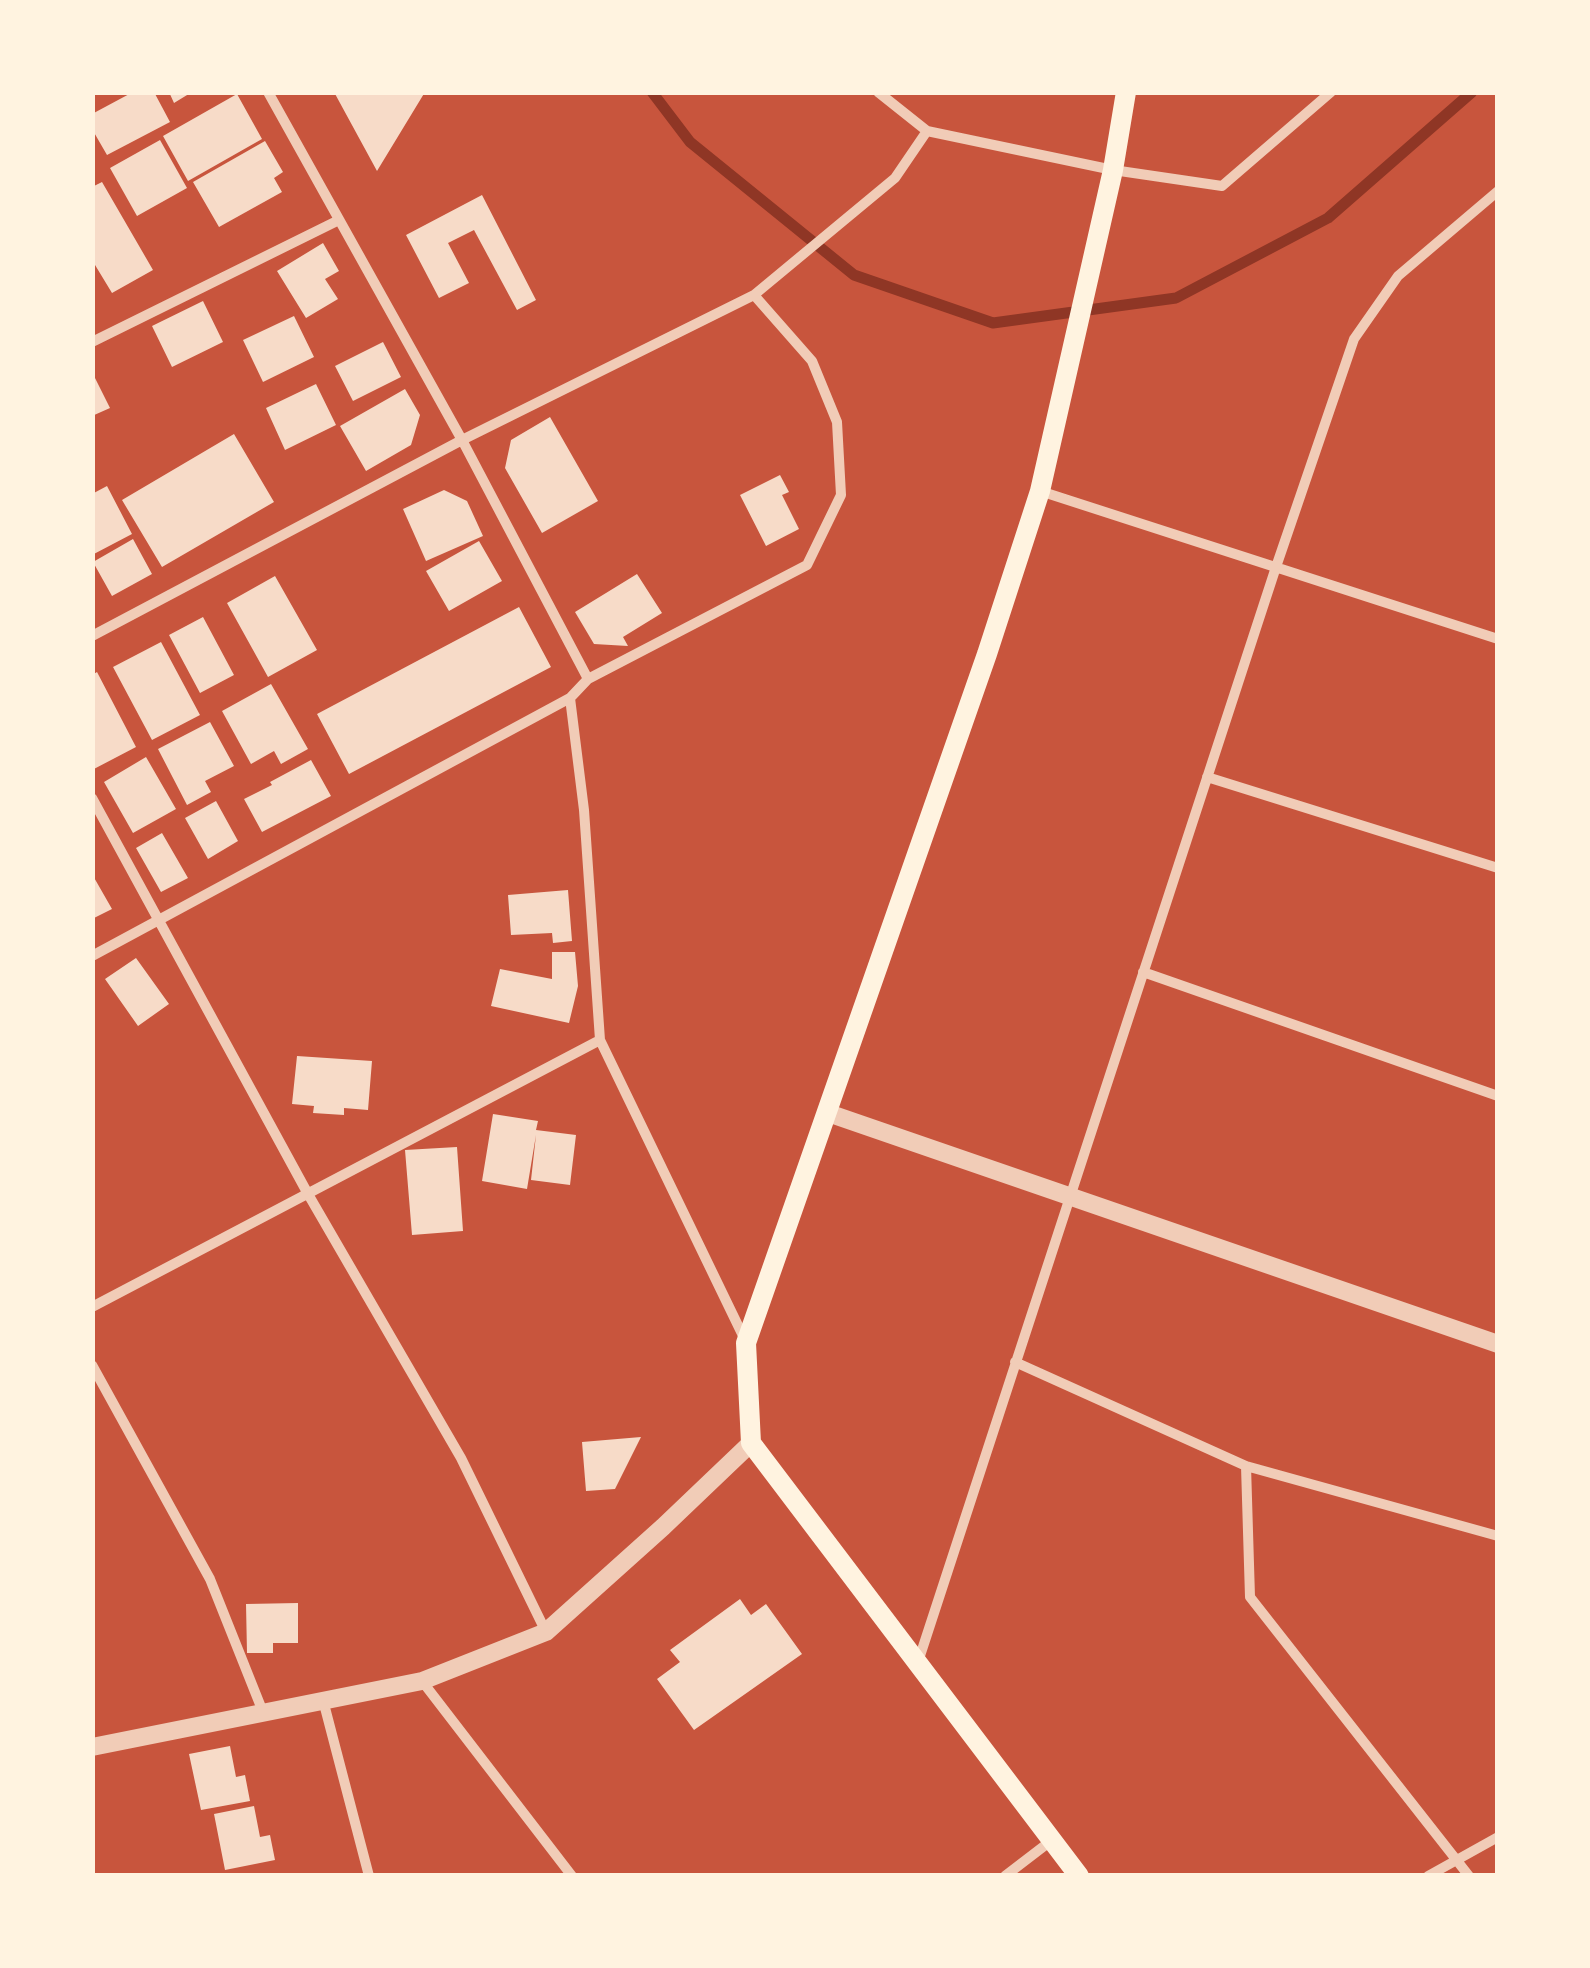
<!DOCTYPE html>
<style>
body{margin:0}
#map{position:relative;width:1590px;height:1968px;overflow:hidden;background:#c8553d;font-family:Helvetica,sans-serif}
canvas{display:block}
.frame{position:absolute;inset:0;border:95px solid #fff3e0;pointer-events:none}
</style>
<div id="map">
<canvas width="1590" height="1968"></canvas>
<div class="frame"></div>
</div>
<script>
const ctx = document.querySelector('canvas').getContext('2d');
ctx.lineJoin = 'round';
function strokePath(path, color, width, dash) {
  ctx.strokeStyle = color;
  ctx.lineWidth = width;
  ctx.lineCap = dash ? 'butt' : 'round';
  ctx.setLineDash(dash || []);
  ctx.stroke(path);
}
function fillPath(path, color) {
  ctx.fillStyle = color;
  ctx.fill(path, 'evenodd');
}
strokePath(new Path2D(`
 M652 92 690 142 854 275 993 323 1176 298 1328 218 1472 92`), '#8f3625', 11);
fillPath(new Path2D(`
 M133 92H154L170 122 107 155 92 129V114Z
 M169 92H192L174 103Z
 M334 92H425L377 171Z
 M237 94 262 139 188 181 163 136Z
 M160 140 187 188 137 216 110 168Z
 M265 141 283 172 274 178 282 192 219 227 193 182Z
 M102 182 153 270 112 293 92 260V187Z
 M482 195 536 300 517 310 474 230 448 243 469 283 439 298 406 235Z
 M323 243 339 271 325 279 338 299 306 318 277 271Z
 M203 301 223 342 172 367 152 326Z
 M294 316 314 357 263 382 243 340Z
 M383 342 401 377 353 401 335 366Z
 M92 372 110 408 92 416Z
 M316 384 336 425 285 450 266 408Z
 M405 389 420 415 411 445 366 471 340 426Z
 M550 417 598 501 542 533 505 468 511 440Z
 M234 434 274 502 162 567 122 500Z
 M780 475 789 492 782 495 799 529 766 546 740 495Z
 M107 486 132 534 92 555V494Z
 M444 490 467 501 483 536 426 561 403 509Z
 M133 539 152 574 112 596 93 562Z
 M479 541 502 581 449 611 426 571Z
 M637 574 662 613 623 637 628 646 594 644 575 612Z
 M275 576 317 650 268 677 227 603Z
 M519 607 551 667 349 774 317 714Z
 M203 617 234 675 200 693 169 635Z
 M161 642 200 715 152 740 113 667Z
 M97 672 136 747 92 770V675Z
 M271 684 308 749 281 764 274 751 251 764 222 711Z
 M210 722 234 766 205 781 211 792 187 805 158 749Z
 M146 757 176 809 133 833 104 782Z
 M311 760 331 796 262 832 244 799 272 785 270 782Z
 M216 801 238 841 208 859 185 818Z
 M162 833 188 878 161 892 136 848Z
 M92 874 112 909 92 919Z
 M568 890 572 941 553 943 552 933 511 935 508 895Z
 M552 952H575L578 986 569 1023 491 1006 500 969 552 979Z
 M136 958 169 1004 138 1026 105 979Z
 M297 1056 372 1061 368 1110 344 1108V1115L313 1113 314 1106 292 1104Z
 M493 1114 538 1121 536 1130 576 1135 570 1185 531 1180 536 1135 527 1189 482 1181Z
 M457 1147 463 1231 412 1235 405 1150Z
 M641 1437 615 1489 586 1491 582 1442Z
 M740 1599 751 1615 766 1604 802 1654 694 1730 657 1679 680 1662 670 1650Z
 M298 1603V1643H273V1653H247L246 1604Z
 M230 1746 236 1777 245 1775 250 1801 201 1810 189 1754Z
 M254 1806 260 1837 270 1835 275 1860 225 1870 214 1814Z`), '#f7dbc8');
strokePath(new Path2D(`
 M268 92 462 440 588 679
 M878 92 927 131 1113 170 1222 186 1331 92
 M92 342 339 220
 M1040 491 1498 639
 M92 636 462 440 754 295 895 178 927 131
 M570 698 584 810 600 1040 746 1342
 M1207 777 1498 868
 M92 798 308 1194 461 1458 546 1632
 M92 956 570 698 588 679 807 565 841 495 837 422 812 361 754 295
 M1143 972 1498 1096
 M92 1307 600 1040
 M1015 1362 1246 1466 1498 1536
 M92 1365 210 1579 263 1712
 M1246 1466 1250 1597 1469 1876
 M918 1662 1276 567 1354 339 1398 276 1498 191
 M422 1681 572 1876
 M323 1700 369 1876
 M1005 1876 1052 1840
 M1428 1876 1498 1837`), '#f1ccb7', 10);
strokePath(new Path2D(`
 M828 1113 1498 1344
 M92 1747 422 1681 546 1632 663 1527 751 1443`), '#f1ccb7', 18);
strokePath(new Path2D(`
 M1079 1876 751 1443 746 1343 987 654 1040 491 1113 170 1126 92`), '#fff3e0', 20);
</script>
